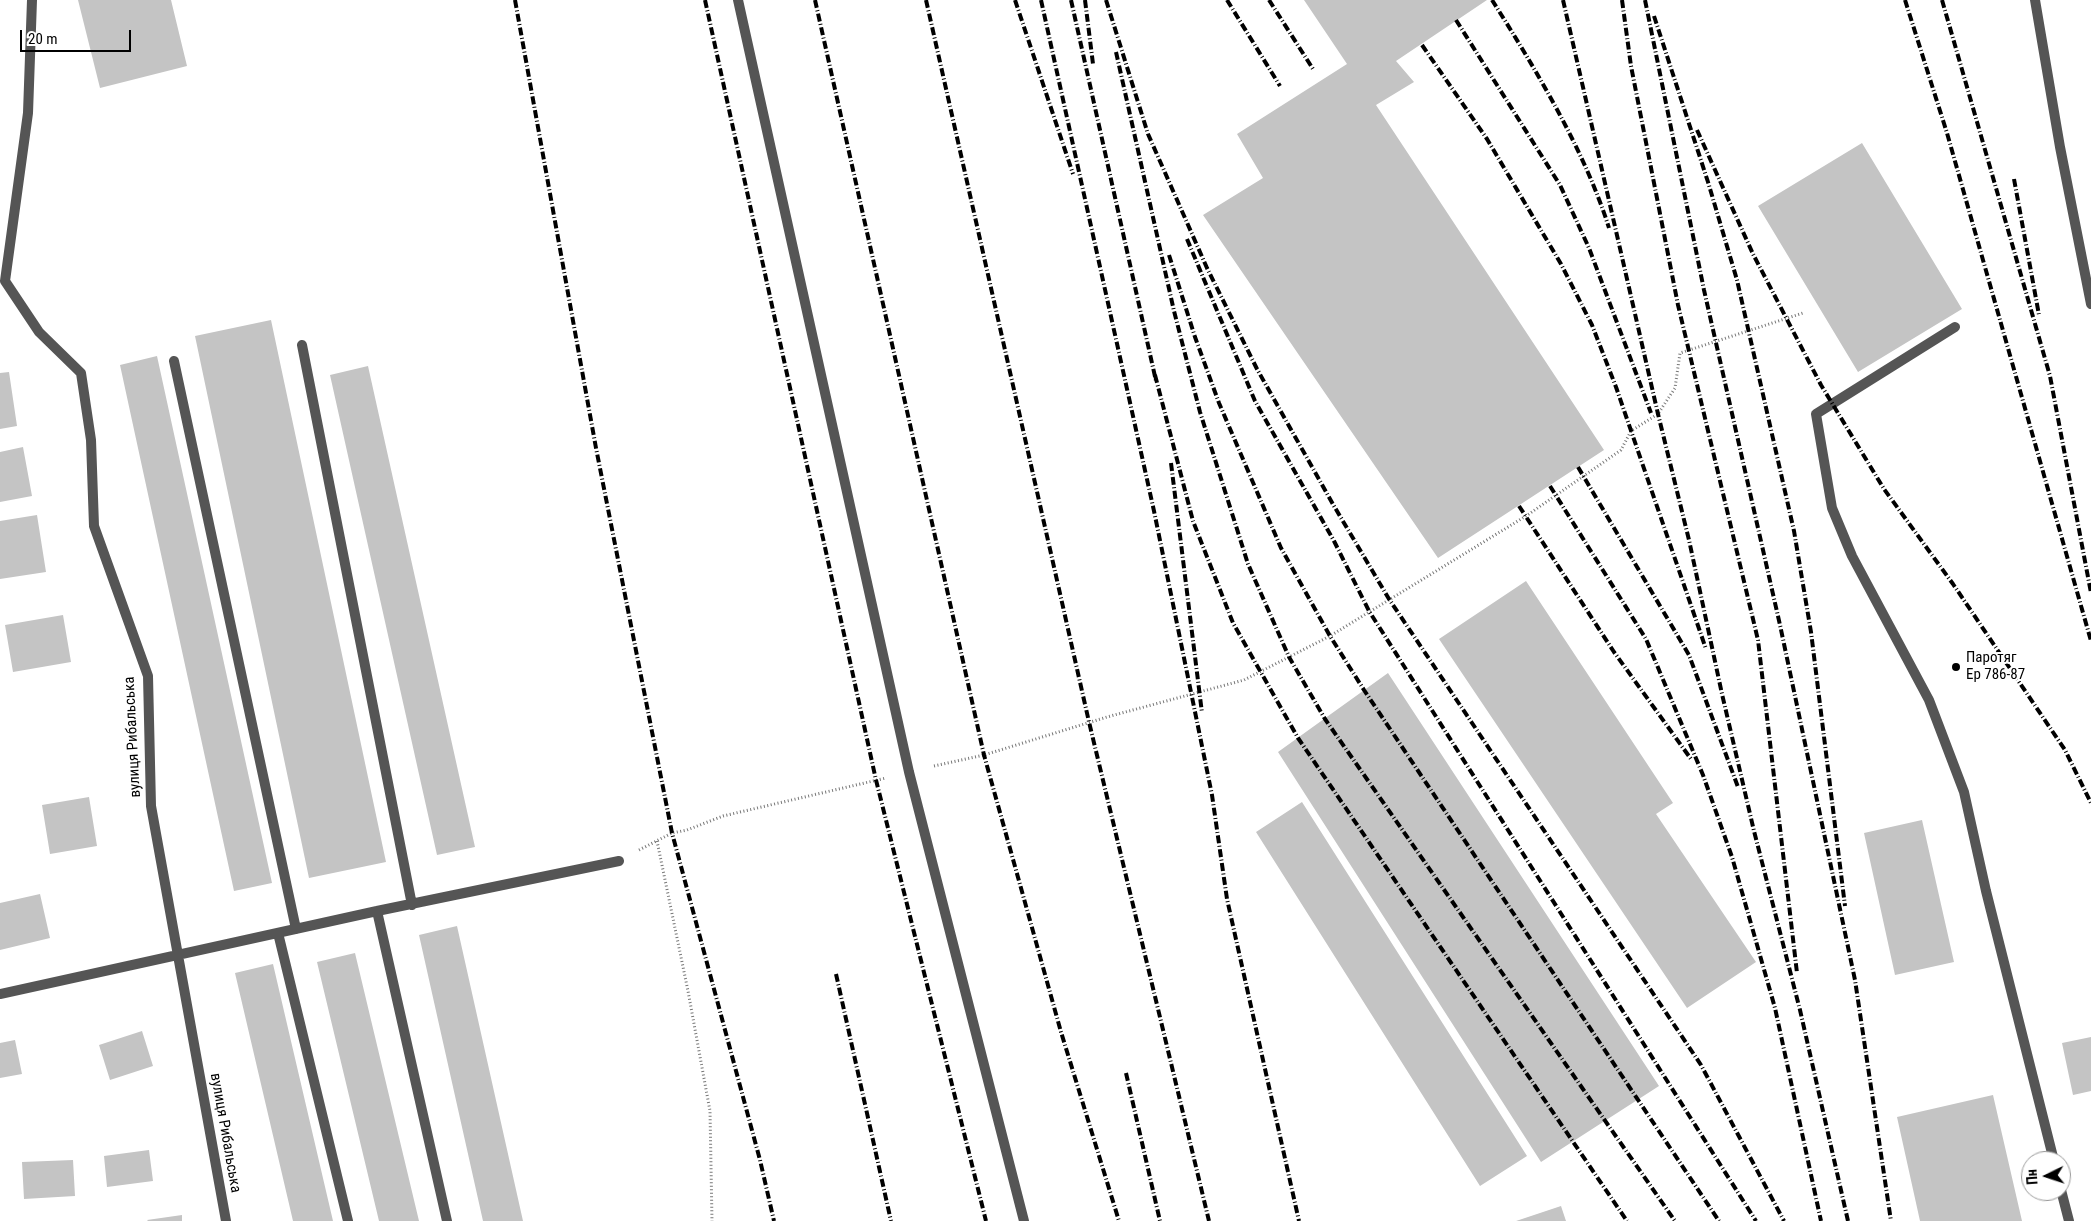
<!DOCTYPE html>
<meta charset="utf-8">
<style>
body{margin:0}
#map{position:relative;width:2091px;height:1221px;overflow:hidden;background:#fff;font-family:"Roboto Condensed",sans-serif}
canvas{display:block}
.north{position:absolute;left:2021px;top:1151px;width:50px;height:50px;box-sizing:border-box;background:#fff;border:1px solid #999;border-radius:50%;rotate:266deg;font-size:14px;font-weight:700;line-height:20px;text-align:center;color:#000}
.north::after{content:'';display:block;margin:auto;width:18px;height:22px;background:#000;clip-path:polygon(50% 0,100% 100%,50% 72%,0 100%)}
.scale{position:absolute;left:20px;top:30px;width:111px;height:22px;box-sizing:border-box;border:2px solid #000;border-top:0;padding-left:6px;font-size:15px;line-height:18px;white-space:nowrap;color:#000;-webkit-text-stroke:4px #fff;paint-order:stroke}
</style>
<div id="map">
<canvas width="2091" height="1221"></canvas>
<div class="north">Пн</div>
<div class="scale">20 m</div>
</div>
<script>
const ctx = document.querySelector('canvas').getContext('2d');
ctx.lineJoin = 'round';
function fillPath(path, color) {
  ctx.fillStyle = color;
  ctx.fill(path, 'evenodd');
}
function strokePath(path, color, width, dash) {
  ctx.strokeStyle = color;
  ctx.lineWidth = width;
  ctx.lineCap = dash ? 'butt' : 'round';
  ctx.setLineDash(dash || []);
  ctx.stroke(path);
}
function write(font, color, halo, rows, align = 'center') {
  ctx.font = font + ' "Roboto Condensed",sans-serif';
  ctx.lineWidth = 4;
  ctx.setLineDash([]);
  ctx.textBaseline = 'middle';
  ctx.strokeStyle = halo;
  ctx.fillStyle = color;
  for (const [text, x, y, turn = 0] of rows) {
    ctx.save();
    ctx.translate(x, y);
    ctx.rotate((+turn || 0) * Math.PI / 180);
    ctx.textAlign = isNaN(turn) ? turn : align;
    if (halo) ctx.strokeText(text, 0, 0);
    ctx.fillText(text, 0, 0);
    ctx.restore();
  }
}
fillPath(new Path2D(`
 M78 0H171L187 66 100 88Z
 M1304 0H1487L1396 61 1414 82 1376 105 1604 450 1438 558 1203 215 1263 178 1237 134 1347 64Z
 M1862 143 1962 309 1858 372 1758 206Z
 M271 320 386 862 309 878 195 336Z
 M157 356 272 883 234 891 120 365Z
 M368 366 475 847 437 855 330 375Z
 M9 372 17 426 0 429V373Z
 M23 447 32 496 0 502V452Z
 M37 515 46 572 0 579V521Z
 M1526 581 1673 803 1656 814 1756 962 1687 1008 1439 639Z
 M63 615 71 662 13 672 5 625Z
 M1388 673 1659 1086 1541 1162 1278 752Z
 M89 797 97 846 50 854 42 805Z
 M1302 802 1527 1156 1480 1186 1256 832Z
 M1922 820 1954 962 1895 975 1864 833Z
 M40 894 50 938 0 950V903Z
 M457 926 523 1221H483L419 935Z
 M355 953 419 1221H379L317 962Z
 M273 964 333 1221H293L235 973Z
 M142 1031 153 1066 110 1080 99 1045Z
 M2091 1037V1091L2073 1095 2062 1043Z
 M15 1040 22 1074 0 1078V1043Z
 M1993 1095 2022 1221H1920L1897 1117Z
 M149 1150 153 1181 107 1187 104 1156Z
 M73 1160 75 1196 24 1199 22 1162Z
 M1561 1206 1566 1221H1516Z
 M182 1215V1221H148L147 1220Z`), '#c4c4c4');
strokePath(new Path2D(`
 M934 766 984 755 1107 717 1244 680 1330 636 1526 516 1621 450 1631 431 1658 414 1675 388 1680 353 1803 313
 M657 841 688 991 710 1111 712 1221
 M639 850 672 833 687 830 723 816 886 778`), '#777', 3, [1, 2.5]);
strokePath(new Path2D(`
 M738 0 909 772 1024 1221
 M2035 0 2060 147 2091 304
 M5 281 39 332 81 373 91 440 94 526 148 676 151 806 226 1221
 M5 281 28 113 32 0
 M1955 327 1816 414 1832 508 1852 556 1929 700 1964 792 1986 891 2054 1161
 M302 345 412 905
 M174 361 296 929
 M377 911 447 1221
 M278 933 348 1221
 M0 994 377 911 619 861
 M2061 1190 2069 1221`), '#555', 10);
strokePath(new Path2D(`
 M515 0 596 448 672 833 760 1160 774 1221
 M705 0 876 780 986 1221
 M815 0 984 755 1061 1032 1119 1221
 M926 0 1089 722 1209 1221
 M1015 0 1073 174
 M1041 0 1154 511 1212 795 1227 899 1299 1221
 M1071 0 1156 381
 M1085 0 1093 64
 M1106 0 1148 134 1207 268 1257 369 1334 506 1389 599 1701 1065 1784 1221
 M1227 0 1280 86
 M1269 0 1313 69
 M1492 0C1535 68 1585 151 1609 228
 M1563 0 1658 414 1689 540 1722 694 1754 831 1800 1010 1848 1221
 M1622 0 1631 66 1678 305 1758 640 1797 973
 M1645 0 1704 290 1780 625 1855 980 1891 1221
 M1905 0 1947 133 2091 641
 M1942 0 2050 376 2091 593
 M1654 16 1708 182 1737 280 1794 531 1811 632 1845 906
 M1456 20 1560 185 1589 248 1651 413
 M1422 45 1487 139 1561 264 1592 325 1616 387 1706 649
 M1116 52 1174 311 1200 412 1248 564 1289 657 1325 719 1675 1221
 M1697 130 1753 254 1821 385 1884 489 1953 584 2065 750 2091 803
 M2014 179 2039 315
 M1187 239 1255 401 1334 541 1369 611 1756 1221
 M1169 255 1195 337 1219 403 1281 548 1330 636 1364 690 1719 1221
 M1155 375 1193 521 1233 623 1298 738 1627 1221
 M1171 463 1202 713
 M1578 467 1689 655 1738 787
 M1550 486 1646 639 1703 775 1732 857 1775 1008 1821 1221
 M1519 506 1614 652 1691 759
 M836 974 891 1221
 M1126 1073 1160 1221`), '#000', 4, [8, 2.5, 1, 2.5]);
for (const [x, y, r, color] of [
 [1956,667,5,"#000"]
]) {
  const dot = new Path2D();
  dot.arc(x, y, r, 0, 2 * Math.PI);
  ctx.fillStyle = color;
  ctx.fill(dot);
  strokePath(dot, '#fff', 2);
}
write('15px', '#000', '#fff', [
 ["Паротяг",1966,658],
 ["Ер 786-87",1966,675]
], 'left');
write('15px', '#000', '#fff', [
 ["вулиця Рибальська",133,737,-93],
 ["вулиця Рибальська",225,1133,80]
]);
</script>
